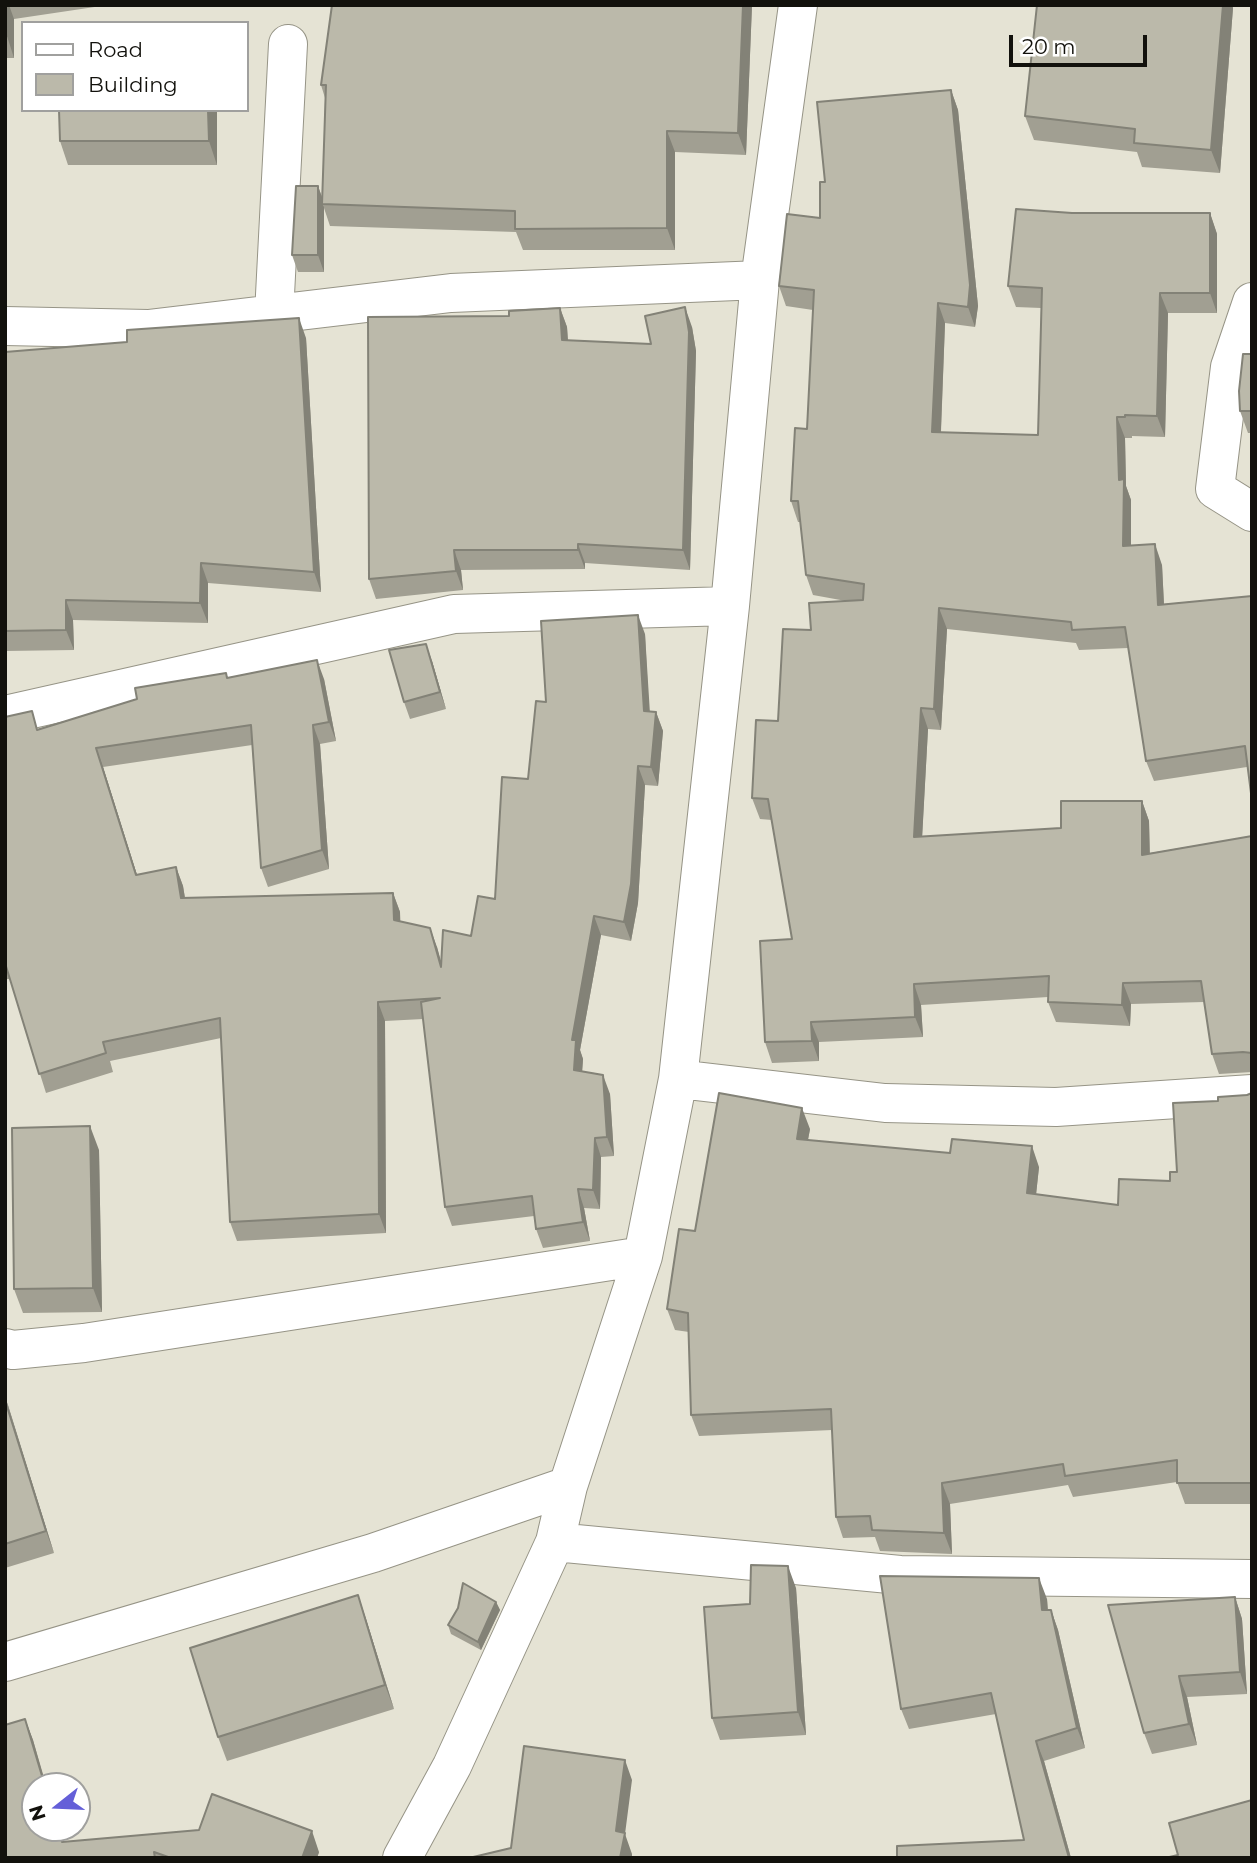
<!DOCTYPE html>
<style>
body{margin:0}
#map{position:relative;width:1257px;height:1863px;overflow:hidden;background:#e5e3d4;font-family:Montserrat,sans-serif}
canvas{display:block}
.frame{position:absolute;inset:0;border:7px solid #12110c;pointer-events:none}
.legend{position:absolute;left:21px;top:21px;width:228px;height:91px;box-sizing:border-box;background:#fff;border:2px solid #a0a09e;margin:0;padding:9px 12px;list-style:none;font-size:21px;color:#12110c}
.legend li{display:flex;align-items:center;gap:14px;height:35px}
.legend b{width:35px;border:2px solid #a0a09e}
.north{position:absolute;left:21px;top:1772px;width:70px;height:70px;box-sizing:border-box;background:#fff;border:2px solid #a0a09e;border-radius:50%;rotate:252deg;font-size:19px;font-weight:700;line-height:28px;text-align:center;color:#12110c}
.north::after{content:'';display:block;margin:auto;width:24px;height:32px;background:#645fd8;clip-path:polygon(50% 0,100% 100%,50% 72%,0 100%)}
.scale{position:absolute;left:1009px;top:35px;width:138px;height:32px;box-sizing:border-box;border:4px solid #12110c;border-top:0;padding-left:9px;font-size:21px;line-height:24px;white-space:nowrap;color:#12110c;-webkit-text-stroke:5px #fff;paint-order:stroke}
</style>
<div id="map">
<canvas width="1257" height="1863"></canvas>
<div class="frame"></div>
<ul class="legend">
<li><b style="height:9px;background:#fff"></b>Road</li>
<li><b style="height:19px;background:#bbb9aa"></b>Building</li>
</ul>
<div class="north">N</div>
<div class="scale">20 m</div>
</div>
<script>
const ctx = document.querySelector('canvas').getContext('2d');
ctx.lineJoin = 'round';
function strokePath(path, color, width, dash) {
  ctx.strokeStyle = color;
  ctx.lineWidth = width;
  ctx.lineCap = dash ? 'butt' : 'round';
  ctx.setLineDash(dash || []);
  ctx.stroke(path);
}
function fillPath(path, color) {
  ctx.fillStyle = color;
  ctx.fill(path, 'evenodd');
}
const minor = new Path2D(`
 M1252 302 1230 367 1215 489 1252 512
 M274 314 288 44
 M5 326 148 329 451 293 760 280
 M5 715 454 614 730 606
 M678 1079 885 1103 1056 1107 1252 1094
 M5 1348 13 1350 84 1343 643 1256
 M555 1542 900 1575 1252 1579
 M5 1662 373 1553 568 1486
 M402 1858 452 1766 555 1542 568 1486 643 1256 678 1079 730 606 760 280 798 5`);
strokePath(minor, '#969486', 40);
strokePath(minor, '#fff', 38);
fillPath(new Path2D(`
 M5 5H108L14 19V58H5Z
 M332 5H752L746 155 675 152V250H523L516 232 330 226 324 208V272H298L292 255 318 186 323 200 325 98 321 85Z
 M1037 5H1232L1233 8 1220 173 1142 167 1137 152 1034 140 1025 116Z
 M951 90 958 110 978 306 975 327 945 323 941 432 1038 435 1041 308 1016 307 1008 286 1072 213H1210L1217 234V313H1168L1165 437 1132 436V438H1125L1126 486 1131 500V546L1162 565 1164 604 1252 596 1247 767 1154 781 1146 761 1128 648 1079 650 1076 643 947 629 941 730 928 729 922 837 1061 828 1142 801 1149 821 1150 853 1252 836V1072L1219 1074 1212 1054 1204 1002 1131 1004 1130 1026 1056 1022 1048 1002V997L921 1005 923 1037 819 1042V1061L772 1063 765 1042 792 939 772 820 760 819 752 798 778 721 811 630 846 601 813 595 806 575 800 522H798L791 501 807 429 813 310 786 306 779 286 820 218 825 182Z
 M217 110V165H68L60 141Z
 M560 308 567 327 568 340 651 344 692 327 696 351 690 570 585 563V569L461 570 463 590 376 599 369 579 509 316Z
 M306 338 321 592 208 583V623L73 620 74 650 5 651V352Z
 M1252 354V433H1248L1240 411Z
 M645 634 649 712H656L663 731 658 786 645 785 638 903 631 941 601 935 580 1050 583 1059 582 1071 610 1094 614 1156 601 1157 600 1209 584 1208 590 1241 543 1248 536 1229 534 1216 452 1226 445 1207 423 1019 385 1021 386 1233 237 1241 230 1222 221 1038 110 1061 113 1072 46 1093 10 979H7L5 976V717L38 729 228 678 324 679 336 741 320 744 329 869 268 887 261 868 252 745 103 767 137 875 176 867 183 886 185 898 393 893 400 912V921L437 947 441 963 471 936 495 899 528 779 546 702Z
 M432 661 446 709 410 719 404 702Z
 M1252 1093V1504H1185L1177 1482 1073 1497 1068 1485 950 1504 952 1554 880 1551 875 1537 843 1538 836 1517 832 1430 699 1436 691 1415 689 1332 675 1330 667 1309 695 1231 810 1129 808 1140 1039 1167 1036 1194 1118 1205 1170 1181 1177 1172 1218 1101Z
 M99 1150 102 1312 23 1313 14 1289Z
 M5 1397 54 1553 5 1568Z
 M796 1588 806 1735 720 1740 712 1718 750 1604Z
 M358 1595 366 1619 394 1709 227 1761 218 1737Z
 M1235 1597 1242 1619 1247 1694 1187 1697 1197 1745 1152 1754 1144 1733 1108 1605Z
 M1047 1599 1048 1610H1051L1058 1630 1085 1748 1044 1761 1071 1858H897L1024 1840 996 1714 909 1729 901 1709Z
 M496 1602 500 1610 481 1650 451 1634 448 1625Z
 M25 1719 33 1740 63 1842 319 1852 317 1858H5Z`), '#a19f92');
fillPath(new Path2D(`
 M6 5H9L14 19V58L7 36Z
 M743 5H752L746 155 738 133Z
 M1223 5H1232L1233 8 1220 173 1211 150Z
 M951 90 958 110 978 306 975 327 968 307Z
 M208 110H217V165L209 141Z
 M667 131 675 152V250L667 228Z
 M318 186 324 203 322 204 324 207V272L318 255Z
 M1210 213 1217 234V313L1210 293Z
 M1160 293 1168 313 1165 437 1157 416Z
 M938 303 945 323 940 453 932 432Z
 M685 307 692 327 696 351 690 570 683 550Z
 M560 308 567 327 569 359 562 340Z
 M299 318 306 338 321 592 314 572Z
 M1117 417 1125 438 1126 486 1131 500V567L1123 546 1119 480Z
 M578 544 585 563V569L578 550Z
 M1155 544 1162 565 1165 626 1158 605Z
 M454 550 461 570 463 590 456 571Z
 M201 563 208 583V623L200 603Z
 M66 600 73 620 74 650 66 630Z
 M939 608 947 629 941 730 934 709Z
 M638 615 645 634 651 730 644 711Z
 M426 644 432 661 446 709 440 692Z
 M317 660 324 679 336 741 329 722Z
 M921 708 928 729 921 858 914 837Z
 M656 712 663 731 658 786 651 767Z
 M313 725 320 744 329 869 322 850Z
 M96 748 103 767 143 894 136 875Z
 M638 766 645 785 638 903 631 941 624 922Z
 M1142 801 1149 821 1150 875 1142 855Z
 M176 867 183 886 188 917 181 898Z
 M393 893 400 912 401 939 394 920Z
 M594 916 601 935 580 1050 583 1059 581 1089 574 1070 572 1040Z
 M430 928 437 947 448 986 441 967Z
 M1123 983 1131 1004 1130 1026 1122 1005Z
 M914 984 921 1005 923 1037 915 1017Z
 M378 1002 385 1021 386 1233 379 1214Z
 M811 1022 819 1042V1061L812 1041Z
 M603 1075 610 1094 614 1156 607 1137Z
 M802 1108 810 1129 804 1160 797 1139Z
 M90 1126 99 1150 102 1312 93 1288Z
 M595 1138 601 1157 600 1209 593 1190Z
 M1032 1146 1039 1167 1034 1214 1027 1193Z
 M578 1189 584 1208 590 1241 583 1222Z
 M5 1397 8 1405 54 1553 46 1531Z
 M942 1483 950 1504 952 1554 944 1533Z
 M788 1566 796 1588 806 1735 798 1712Z
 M1039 1578 1047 1599 1049 1631 1042 1610Z
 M358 1595 366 1619 394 1709 385 1685Z
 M1235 1597 1242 1619 1247 1694 1240 1672Z
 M496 1602 500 1610 481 1650 478 1642Z
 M1051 1610 1058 1630 1085 1748 1077 1728Z
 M1179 1676 1187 1697 1197 1745 1189 1724Z
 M25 1719 33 1740 46 1786H45Z
 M1036 1741 1044 1761 1071 1858H1069Z
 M625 1760 632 1780 625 1834 632 1854V1858H620L616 1831Z
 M312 1831 319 1852 317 1858H302Z`), '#838277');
const building = new Path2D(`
 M5 5H6L7 36H5Z
 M332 5H743L738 133 667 131V228L515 229V211L322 204 326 85H321Z
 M1037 5H1223L1211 150 1134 143 1135 129 1025 116Z
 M951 90 970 285 968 307 938 303 932 432 1038 435 1042 288 1008 286 1016 209 1072 213H1210V293H1160L1157 416 1125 415V417H1117L1119 480 1124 479 1123 546 1155 544 1158 605 1252 596V801L1245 746 1146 761 1125 627 1072 630 1071 622 939 608 934 709 921 708 914 837 1061 828V801H1142V855L1252 836V1053L1243 1052 1212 1054 1201 981 1123 983 1122 1005 1048 1002 1049 976 914 984 915 1017 811 1022 812 1041 765 1042 760 941 792 939 768 799 752 798 756 720 778 721 783 629 811 630 809 603 863 600 864 584 806 575 798 501H791L795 428 807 429 814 290 779 286 787 214 820 218V182H825L817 102Z
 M59 110H208L209 141H60Z
 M296 186H318V255H292Z
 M685 307 689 332 683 550 578 544V550H454L456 571 369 579 368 317 509 316V311L560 308 562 340 651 344 645 316Z
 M299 318 314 572 201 563 200 603 66 600V630L5 631V352L127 342V330Z
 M1243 354H1252V411H1240L1239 391Z
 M638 615 644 711 656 712 651 767 638 766 631 884 624 922 594 916 572 1040H576L574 1070 603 1075 607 1137 595 1138 593 1190 578 1189 583 1222 536 1229 532 1196 445 1207 421 1002 440 998 378 1002 379 1214 230 1222 220 1018 103 1042 106 1053 39 1074 5 963V717L32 711 37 730 137 699 135 688 226 673 227 678 317 660 329 722 313 725 322 850 261 868 251 725 96 748 136 875 176 867 181 898 393 893 394 920 430 928 441 967 443 930 471 936 478 896 495 899 502 777 528 779 536 701 546 702 541 621Z
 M426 644 440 692 404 702 389 650Z
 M719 1093 802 1108 797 1139 950 1153 952 1139 1032 1146 1027 1193 1118 1205 1119 1179 1170 1181V1172H1177L1173 1103 1218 1101V1097L1247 1095 1252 1093V1483H1177V1460L1065 1476 1063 1464 942 1483 944 1533 872 1530 870 1516 836 1517 831 1409 691 1415 688 1313 667 1309 679 1229 695 1231Z
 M90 1126 93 1288 14 1289 12 1128Z
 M5 1400 46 1531 5 1544Z
 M751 1565 788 1566 798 1712 712 1718 704 1607 750 1604Z
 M880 1576 1039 1578 1042 1610H1051L1077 1728 1036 1741 1069 1858H897V1846L1024 1840 991 1693 901 1709Z
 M463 1583 496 1602 478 1642 448 1625 458 1608Z
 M358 1595 385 1685 218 1737 190 1648Z
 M1235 1597 1240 1672 1179 1676 1189 1724 1144 1733 1108 1605Z
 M25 1719 45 1786H35V1828H58L62 1842 199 1830 212 1794 312 1831 302 1858H171L154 1852 155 1858H5V1725Z
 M524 1746 625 1760 616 1831 625 1833 620 1858H469L511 1848Z
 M1252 1800V1858H1165L1178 1855 1169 1823Z`);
fillPath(building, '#bbb9aa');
strokePath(building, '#838277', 2);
</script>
